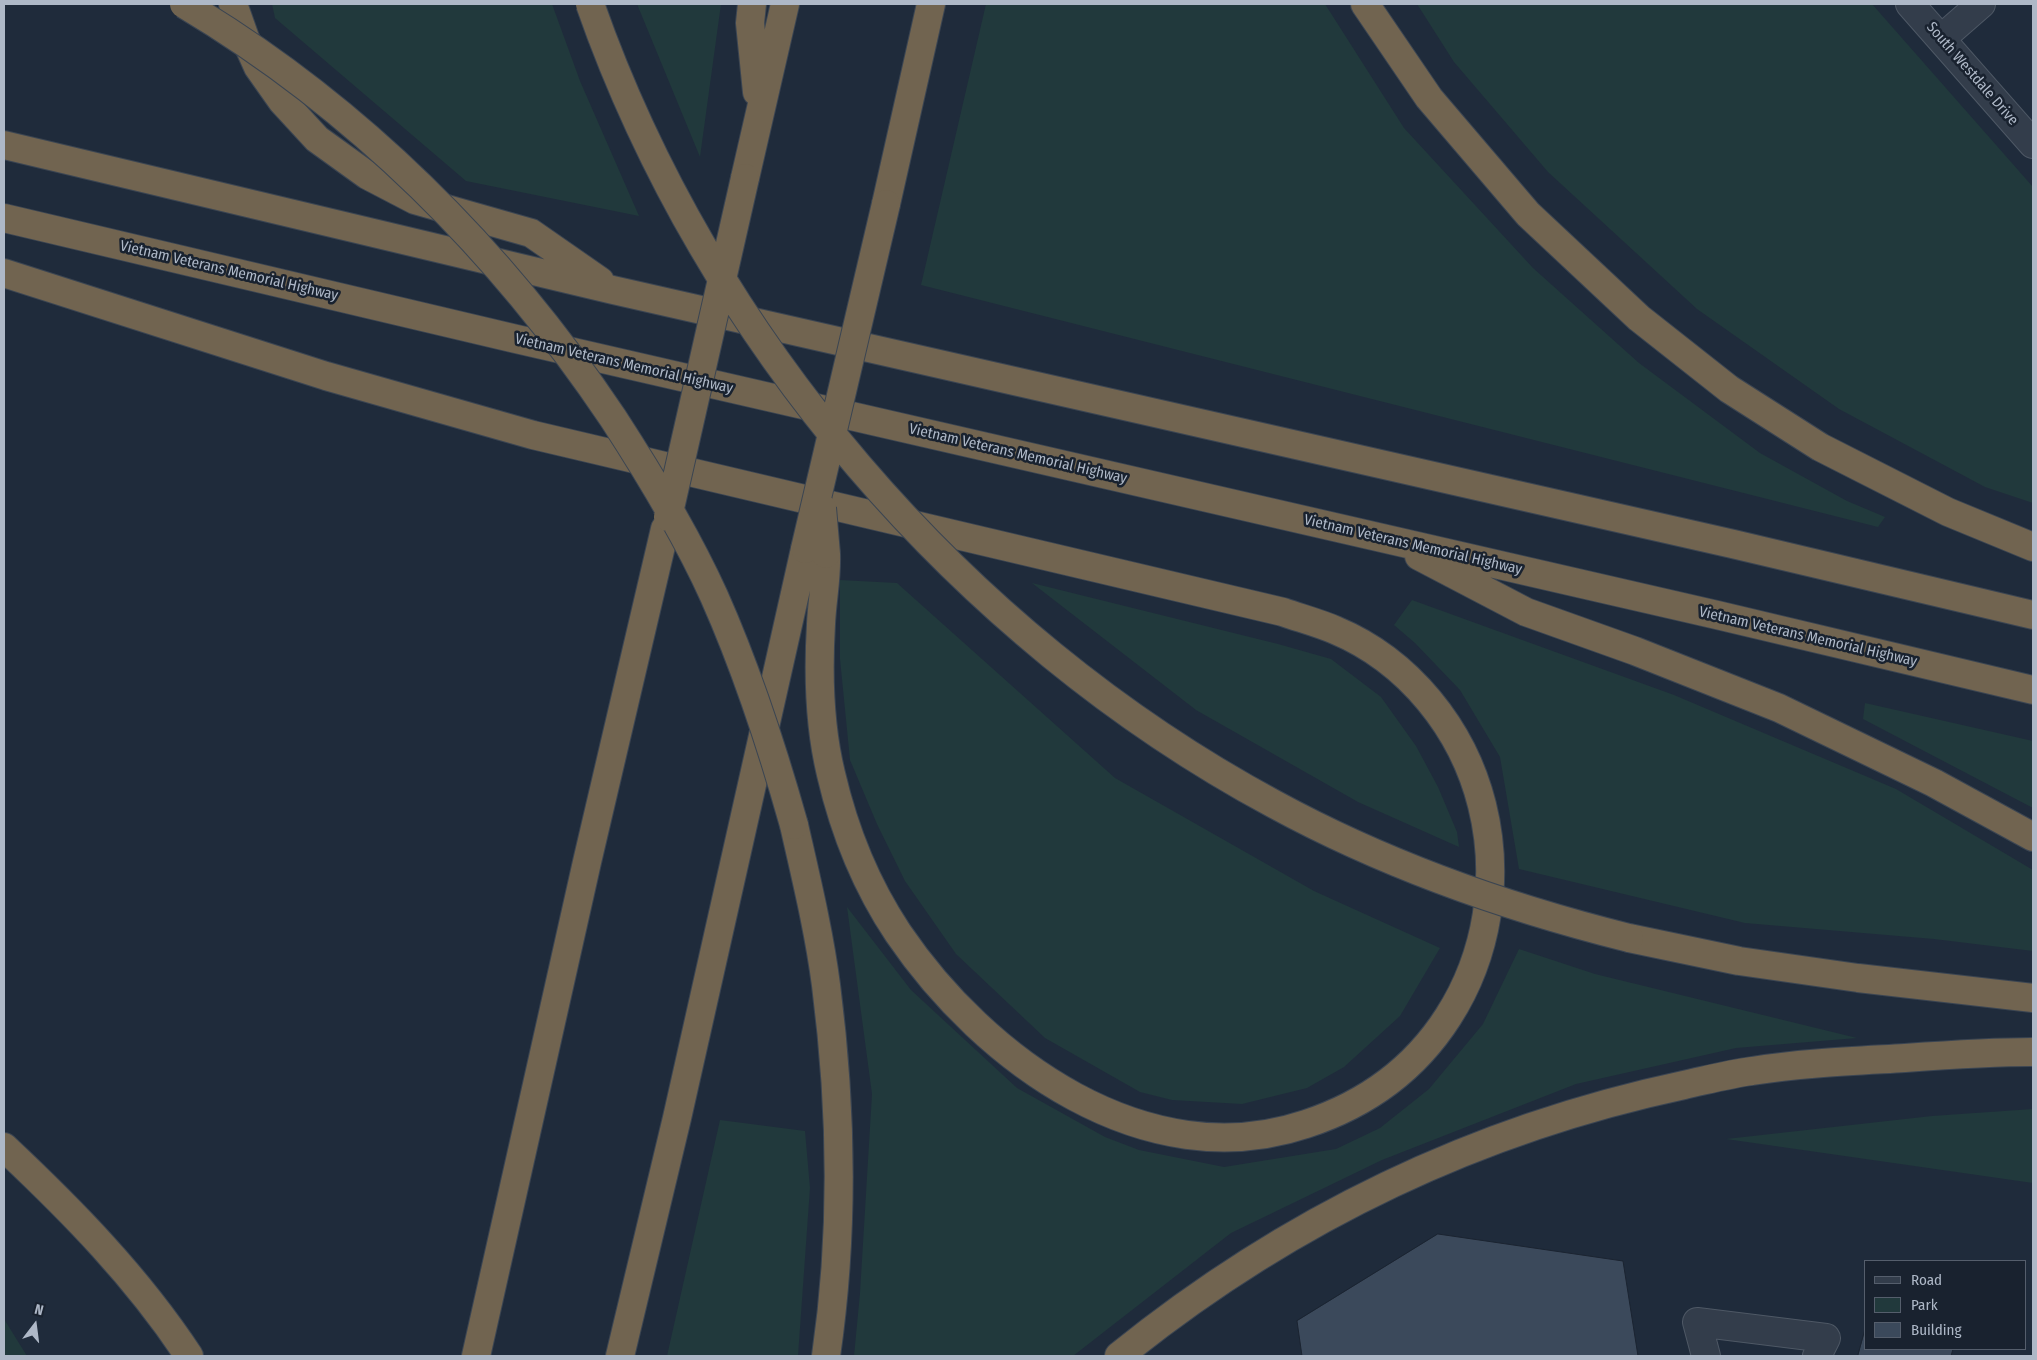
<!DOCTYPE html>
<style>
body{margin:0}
#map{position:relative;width:2037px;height:1360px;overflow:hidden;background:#1f2b3b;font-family:"Fira Sans Condensed",sans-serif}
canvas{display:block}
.frame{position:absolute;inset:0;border:5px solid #aeb8c7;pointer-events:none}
.legend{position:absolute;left:1864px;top:1260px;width:162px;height:90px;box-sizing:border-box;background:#19222f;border:1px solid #555e6c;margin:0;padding:6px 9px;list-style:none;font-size:15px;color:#aeb8c7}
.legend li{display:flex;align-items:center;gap:10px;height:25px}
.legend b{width:25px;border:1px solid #555e6c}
.north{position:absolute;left:10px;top:1300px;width:50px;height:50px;-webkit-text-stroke:4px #19222f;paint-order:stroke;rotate:15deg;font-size:14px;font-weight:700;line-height:20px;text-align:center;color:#aeb8c7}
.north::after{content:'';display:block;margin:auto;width:18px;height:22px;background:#aeb8c7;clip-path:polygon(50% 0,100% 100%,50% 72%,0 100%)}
</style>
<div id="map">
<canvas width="2037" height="1360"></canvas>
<div class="frame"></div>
<ul class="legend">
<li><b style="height:6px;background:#333d4b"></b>Road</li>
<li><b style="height:14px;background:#21393c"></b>Park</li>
<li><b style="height:14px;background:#3b495b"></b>Building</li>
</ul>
<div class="north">N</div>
</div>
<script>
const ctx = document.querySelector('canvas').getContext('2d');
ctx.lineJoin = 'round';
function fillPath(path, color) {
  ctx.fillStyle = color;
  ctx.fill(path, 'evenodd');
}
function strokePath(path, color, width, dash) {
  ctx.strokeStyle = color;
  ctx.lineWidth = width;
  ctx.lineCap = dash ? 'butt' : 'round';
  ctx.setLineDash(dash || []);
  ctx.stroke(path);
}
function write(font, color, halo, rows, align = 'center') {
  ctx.font = font + ' "Fira Sans Condensed",sans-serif';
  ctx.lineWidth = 5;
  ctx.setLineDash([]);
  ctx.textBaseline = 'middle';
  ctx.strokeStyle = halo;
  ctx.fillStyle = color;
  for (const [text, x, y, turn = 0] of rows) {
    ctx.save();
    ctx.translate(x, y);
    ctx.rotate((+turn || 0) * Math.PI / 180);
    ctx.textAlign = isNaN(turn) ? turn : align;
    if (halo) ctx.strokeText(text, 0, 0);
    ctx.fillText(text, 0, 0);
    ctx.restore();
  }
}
fillPath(new Path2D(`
 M272 4H552L580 81 639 216 466 181 275 18Z
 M637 4H721L700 157Z
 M986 4H1325L1404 128 1533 268 1639 363 1760 453 1847 501 1885 517 1878 527 921 285Z
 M1417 4H1872L2033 187V503L1985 487 1839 409 1697 309 1548 172 1454 62Z
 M840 580 897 583 1115 778 1314 891 1440 948 1400 1016 1344 1067 1307 1088 1242 1104 1172 1100 1140 1092 1045 1038 956 954 905 881 877 824 850 760 840 659Z
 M1032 583 1278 644 1331 659 1381 697 1416 746 1438 787 1457 832 1459 847 1358 802 1196 710Z
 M1412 600 1674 695 1896 789 2033 870V951L1934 939 1745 923 1519 869 1500 757 1460 690 1415 643 1394 625Z
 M1865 703 2033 741V808L1863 719Z
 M847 907 911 990 1017 1088 1105 1137 1139 1150 1224 1167 1336 1149 1380 1128 1429 1089 1483 1024 1519 949 1595 974 1857 1038 1736 1048 1576 1084 1382 1160 1231 1233 1073 1356H854L860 1293 872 1094Z
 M2033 1109V1183L1726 1139 1932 1116Z
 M720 1120 805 1131 810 1188 798 1356H667Z
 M4 1319 27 1356H4Z`), '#21393c');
const building = new Path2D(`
 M1438 1234 1623 1261 1638 1356H1302L1297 1321Z
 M1866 1326V1349H1953L1951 1356H1858Z`);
fillPath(building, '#3b495b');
strokePath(building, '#1b2431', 1);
const minor = new Path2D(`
 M1910 4 2033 144
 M1942 38 1981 4
 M1706 1356 1697 1322 1826 1338 1817 1356`);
const highway = new Path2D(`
 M233 4 245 38 258 67 282 101 317 139 367 175 415 200 531 233 600 281
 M752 4 750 23 757 92
 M1365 4 1429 98 1528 214 1639 318 1729 389 1820 447 1948 512 2033 547
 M4 145 613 290 1733 544 2033 615
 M745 178 785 4
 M886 204 931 4
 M4 218 512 338 1717 615 2033 690
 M4 273 326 376 533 435 1283 612C1300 618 1319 623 1335 630 1409 661 1463 729 1482 805 1500 877 1488 955 1448 1017 1414 1070 1364 1105 1306 1124 1146 1178 984 1060 898 933 866 885 844 830 831 774 819 725 818 674 821 624 822 600 827 578 826 554
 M1419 556 1526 612 1635 651 1779 708 1934 783 2033 837
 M794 825C806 878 819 931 826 985 842 1109 844 1233 826 1356
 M1629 938 1739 961 1858 978 2033 998
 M4 1147C72 1211 137 1277 189 1356
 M476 1356 587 862 665 529
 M620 1356 677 1118 805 549
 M1119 1356C1286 1221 1473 1130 1684 1085 1707 1080 1729 1074 1752 1071 1802 1063 1854 1061 1905 1058 1947 1055 1991 1052 2033 1052`);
strokePath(minor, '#4e5865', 30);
strokePath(highway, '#3b4552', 30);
strokePath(minor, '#333d4b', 28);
strokePath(highway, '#716450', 28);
const highwayBridge = new Path2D(`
 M184 4C357 107 501 251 613 418 650 475 686 534 714 596 747 670 772 747 794 825
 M590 4C707 338 962 636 1274 804 1386 865 1505 907 1629 938
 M822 508 826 554
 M668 517 745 178
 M805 549 886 204`);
strokePath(highwayBridge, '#3b4552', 30, []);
strokePath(highwayBridge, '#716450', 28);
write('15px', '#aeb8c7', '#19222f', [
 ["South Westdale Drive",1972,74,49],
 ["Vietnam Veterans Memorial Highway",229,271,13],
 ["Vietnam Veterans Memorial Highway",624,364,13],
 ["Vietnam Veterans Memorial Highway",1018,454,13],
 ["Vietnam Veterans Memorial Highway",1413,545,13],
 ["Vietnam Veterans Memorial Highway",1808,637,13]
]);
</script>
